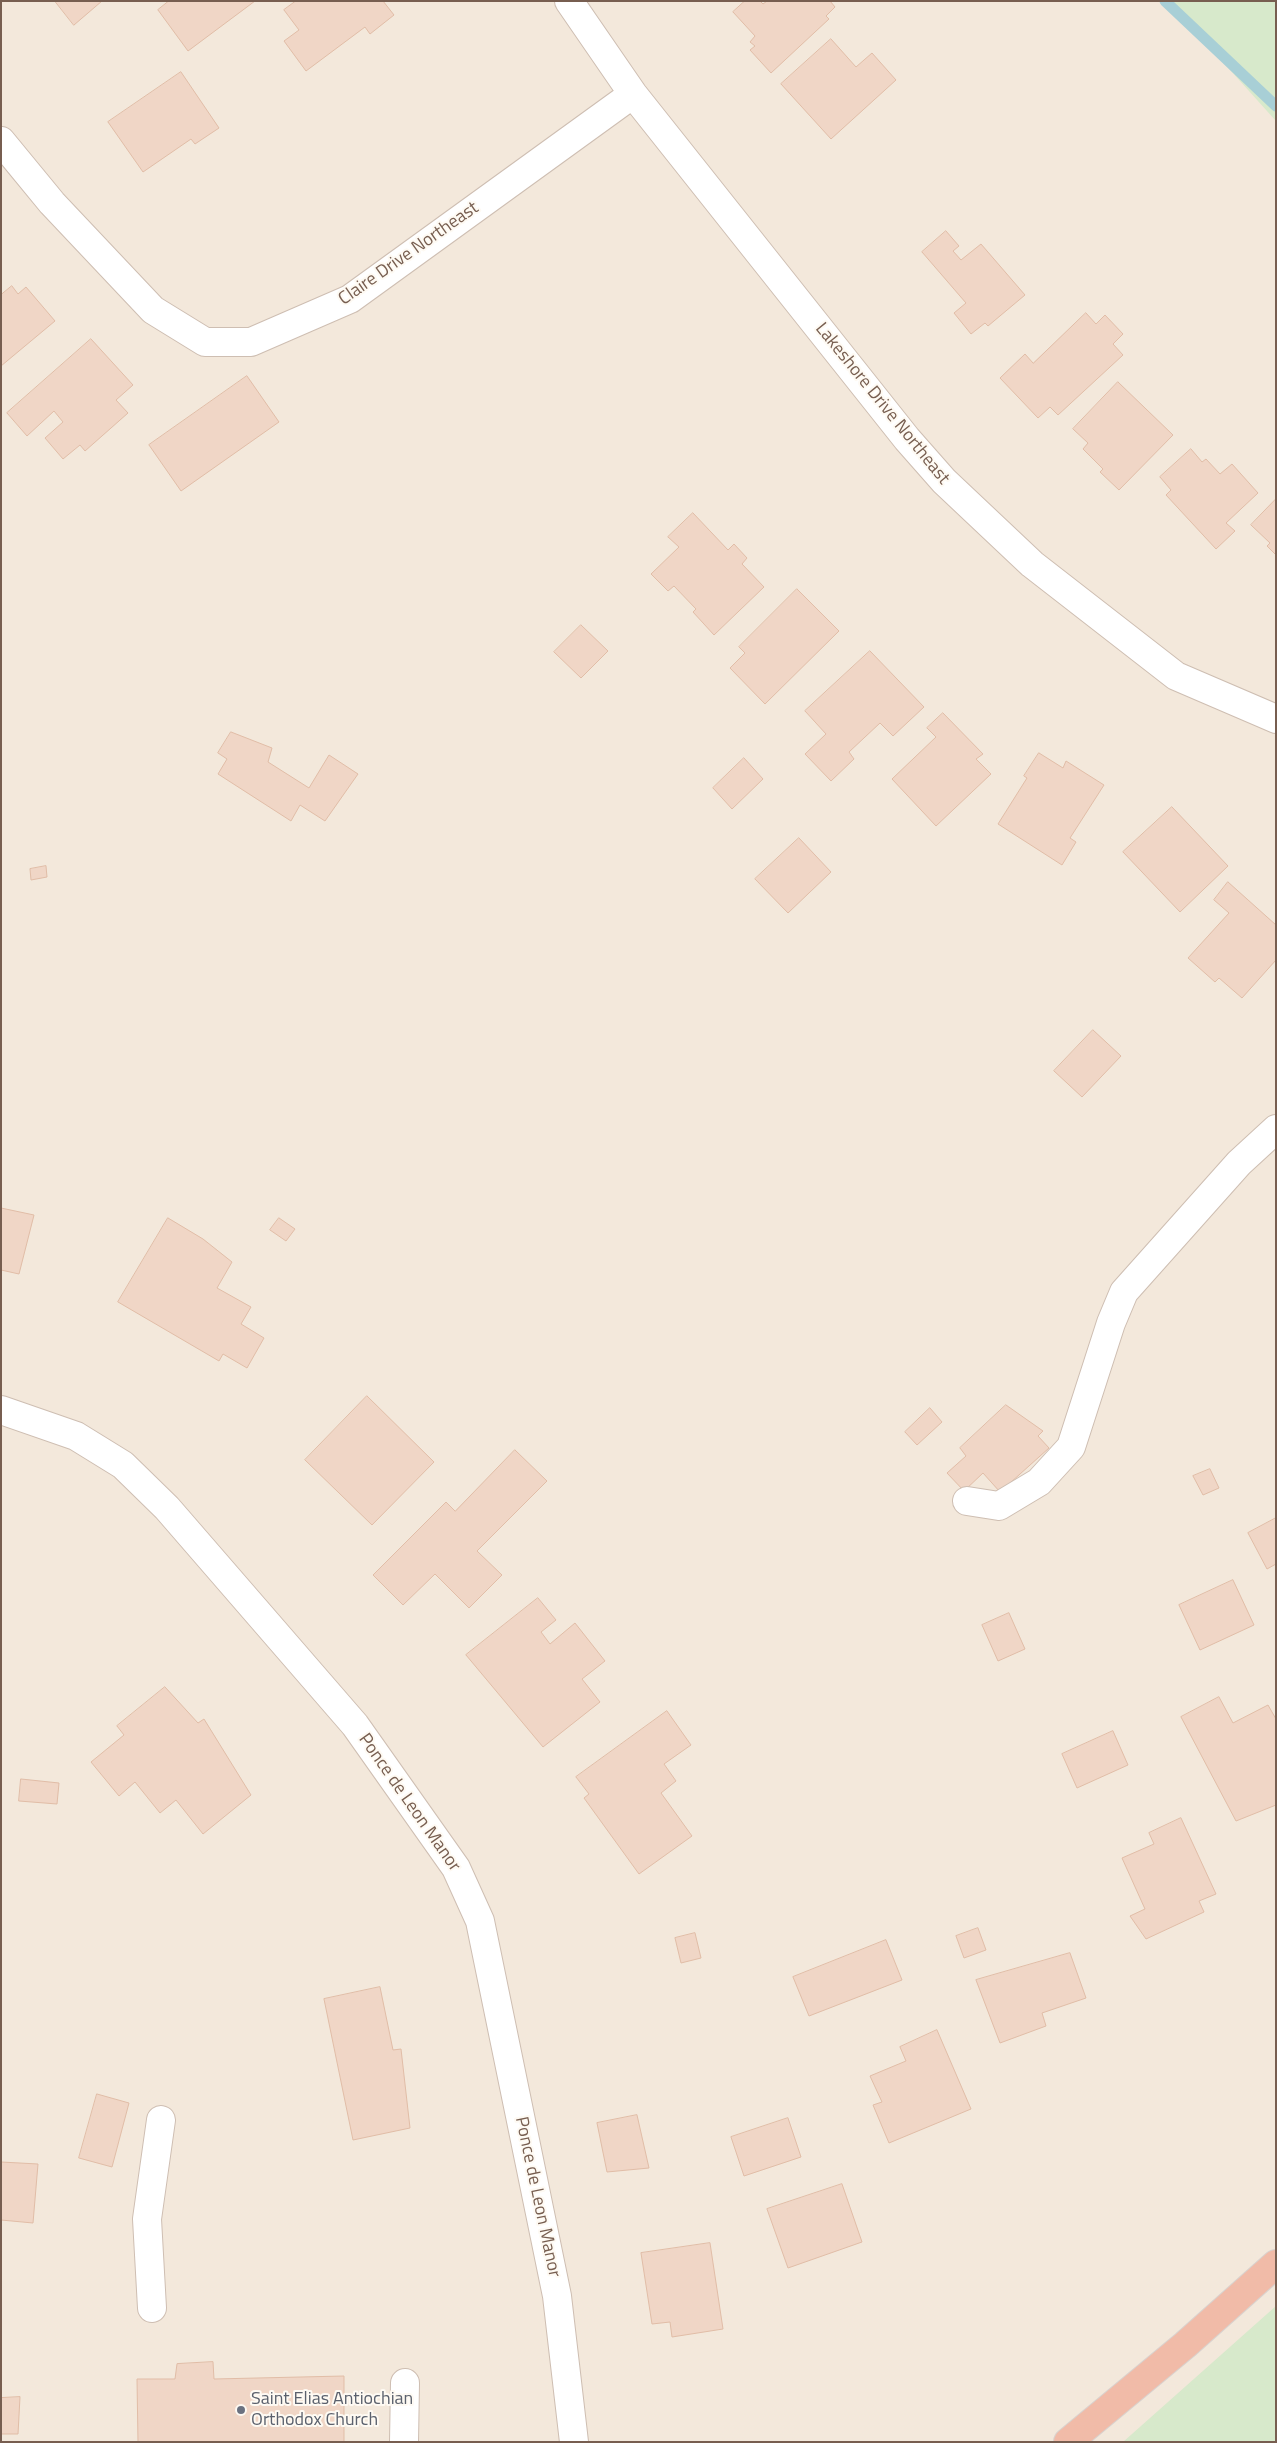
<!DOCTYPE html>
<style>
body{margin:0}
#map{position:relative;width:1277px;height:2443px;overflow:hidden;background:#fcf6ed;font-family:"Titillium Web",sans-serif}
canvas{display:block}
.frame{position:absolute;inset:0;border:2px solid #775e50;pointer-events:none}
</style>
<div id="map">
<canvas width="1277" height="2443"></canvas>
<div class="frame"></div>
</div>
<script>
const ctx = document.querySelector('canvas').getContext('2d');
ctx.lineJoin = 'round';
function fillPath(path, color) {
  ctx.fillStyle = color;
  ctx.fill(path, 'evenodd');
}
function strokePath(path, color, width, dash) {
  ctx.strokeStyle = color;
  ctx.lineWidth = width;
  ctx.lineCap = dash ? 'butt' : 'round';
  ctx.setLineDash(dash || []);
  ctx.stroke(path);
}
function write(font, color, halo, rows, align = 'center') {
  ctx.font = font + ' "Titillium Web",sans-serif';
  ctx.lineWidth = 4;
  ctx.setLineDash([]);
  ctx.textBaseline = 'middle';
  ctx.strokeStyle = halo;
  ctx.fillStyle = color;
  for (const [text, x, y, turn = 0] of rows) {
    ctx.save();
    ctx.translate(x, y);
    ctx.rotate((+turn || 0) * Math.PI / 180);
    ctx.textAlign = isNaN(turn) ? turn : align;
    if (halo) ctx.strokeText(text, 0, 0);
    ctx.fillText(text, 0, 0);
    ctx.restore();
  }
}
fillPath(new Path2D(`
 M1 1H1276V2442H1Z`), '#f3e8db');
fillPath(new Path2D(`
 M1168 1H1276V121Z
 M1276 2306V2442H1123Z`), '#d7e9cb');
strokePath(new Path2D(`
 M1165 1 1276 106`), '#a8cfd6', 11);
const building = new Path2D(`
 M55 1H102L74 25Z
 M169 1H255L188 51 158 10Z
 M296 1H383L394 15 370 34 365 27 306 71 284 41 299 30 284 10Z
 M745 1H760L763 4 767 1H830L835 7 826 16 829 19 771 73 750 50 755 46 750 42 755 36 733 12Z
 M831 39 856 67 872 53 896 80 831 139 781 84Z
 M181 72 219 128 195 144 191 139 143 172 108 122Z
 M946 231 959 246 953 251 961 260 981 244 1025 295 988 326 985 323 971 334 954 313 966 303 922 252Z
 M12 286 18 294 26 287 55 321 1 366V295Z
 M1086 313 1096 324 1105 315 1123 334 1113 344 1123 355 1058 415 1050 407 1038 418 1000 378 1025 354 1033 363Z
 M91 339 133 385 116 400 128 413 85 451 80 445 63 459 45 438 63 422 54 411 27 436 7 413Z
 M247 376 279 422 181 491 149 445Z
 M1118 382 1173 435 1119 490 1100 472 1103 469 1083 449 1088 443 1073 429Z
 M1191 449 1202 462 1206 459 1220 474 1232 464 1258 493 1226 523 1235 531 1216 549 1166 495 1171 490 1160 477Z
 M1276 499V555L1267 546 1270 543 1251 525Z
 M693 513 728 550 734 544 747 558 742 564 764 587 714 635 693 612 696 609 674 586 668 591 651 574 679 547 668 537Z
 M797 589 839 631 765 704 730 668 745 653 739 647Z
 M581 625 608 651 581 678 554 652Z
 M870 651 924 707 893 736 880 723 849 752 854 759 831 781 805 754 826 734 805 711Z
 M943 713 983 754 976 759 991 774 936 826 892 779 936 737 927 728Z
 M231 732 272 748 268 762 309 788 329 755 358 774 325 821 300 805 291 821 218 774 227 759 218 753Z
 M1039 753 1063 768 1066 761 1104 785 1070 838 1076 842 1062 865 998 824 1027 778 1024 776Z
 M744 758 763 779 732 809 713 788Z
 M1172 807 1228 866 1180 912 1123 852Z
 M799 838 831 872 788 913 755 879Z
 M46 866 47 877 31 880 30 869Z
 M1228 882 1276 925V960L1242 998 1219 978 1215 982 1188 958 1229 913 1214 900Z
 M1093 1030 1121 1056 1082 1097 1054 1071Z
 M1 1208 34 1215 19 1274 1 1270Z
 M168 1218 203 1239 232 1262 217 1288 251 1307 241 1324 264 1338 247 1368 223 1354 219 1361 118 1302Z
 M279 1218 295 1229 286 1241 270 1230Z
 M367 1396 434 1462 372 1525 305 1460Z
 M1006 1405 1043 1431 1038 1436 1049 1448 1000 1492 983 1473 964 1491 947 1473 966 1456 960 1448Z
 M930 1408 942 1422 917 1445 905 1432Z
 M515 1450 547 1481 477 1551 502 1575 469 1608 435 1574 403 1605 373 1575 446 1502 455 1511Z
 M1210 1469 1219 1488 1203 1495 1193 1476Z
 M1276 1518V1564L1267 1569 1248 1533Z
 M1233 1580 1254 1625 1200 1650 1179 1605Z
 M538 1598 556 1620 541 1632 550 1644 575 1623 605 1661 582 1679 600 1702 543 1747 466 1655Z
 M1009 1613 1025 1649 998 1661 982 1625Z
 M165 1687 198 1723 204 1719 251 1795 203 1834 176 1800 160 1813 135 1782 119 1796 91 1762 124 1735 117 1726Z
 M1219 1697 1233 1723 1268 1705 1276 1719V1805L1236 1821 1181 1717Z
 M667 1711 691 1745 664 1764 676 1781 661 1793 692 1836 639 1874 584 1798 589 1794 576 1777Z
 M1113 1731 1128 1765 1077 1788 1062 1754Z
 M21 1779 59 1783 57 1804 19 1801Z
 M1181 1818 1216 1894 1199 1901 1204 1912 1146 1939 1130 1916 1145 1909 1122 1858 1154 1844 1149 1833Z
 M978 1928 986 1950 964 1958 956 1936Z
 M695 1933 701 1958 681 1963 675 1938Z
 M886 1940 902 1980 809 2016 793 1977Z
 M1070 1953 1086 1998 1042 2013 1046 2026 1000 2043 976 1980Z
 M380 1987 393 2050 401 2049 410 2128 353 2140 324 1999Z
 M937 2030 971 2109 889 2143 873 2105 882 2102 870 2076 906 2061 900 2047Z
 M97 2094 129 2103 112 2167 79 2158Z
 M637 2115 649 2168 607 2172 597 2123Z
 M788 2118 801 2157 744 2176 731 2137Z
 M1 2162 38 2164 33 2223 1 2220Z
 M842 2184 862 2242 788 2268 767 2209Z
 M710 2243 723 2329 672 2337 670 2322 652 2324 641 2253Z
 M213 2362 214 2379 344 2376V2442H138L137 2379H175L177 2364Z
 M20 2397 18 2434H1V2398Z`);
fillPath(building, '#f0d6c6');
strokePath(building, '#e1bda7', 1);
const minor = new Path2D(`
 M569 1 633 94 907 439 944 481 1032 564 1176 676 1276 719
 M1 141 52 203 153 310 205 342H251L350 299 633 94
 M1 1410 76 1436 123 1465 167 1508 355 1725 456 1868 480 1921 557 2296 574 2442
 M967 1501 999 1506 1039 1482 1071 1447 1111 1323 1124 1292 1239 1163 1276 1129
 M152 2308 147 2219 161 2120
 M404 2442 405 2383`);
const highway = new Path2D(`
 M1068 2442 1185 2345 1276 2264`);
strokePath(minor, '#cebeb2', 30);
strokePath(highway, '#d9d2ce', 30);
strokePath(minor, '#fff', 28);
strokePath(highway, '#f1bba8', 28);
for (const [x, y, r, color] of [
 [241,2410,5,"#6b7280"]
]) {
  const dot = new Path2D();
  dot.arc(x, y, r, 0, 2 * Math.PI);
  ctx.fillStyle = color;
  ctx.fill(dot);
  strokePath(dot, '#fefaf3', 2);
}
write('18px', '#775e50', '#fefaf3', [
 ["Claire Drive Northeast",409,254,-35],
 ["Lakeshore Drive Northeast",882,404,51],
 ["Ponce de Leon Manor",409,1803,55],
 ["Ponce de Leon Manor",537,2197,78]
]);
write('18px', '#5b616d', '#fefaf3', [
 ["Saint Elias Antiochian",251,2400],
 ["Orthodox Church",251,2421]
], 'left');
</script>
